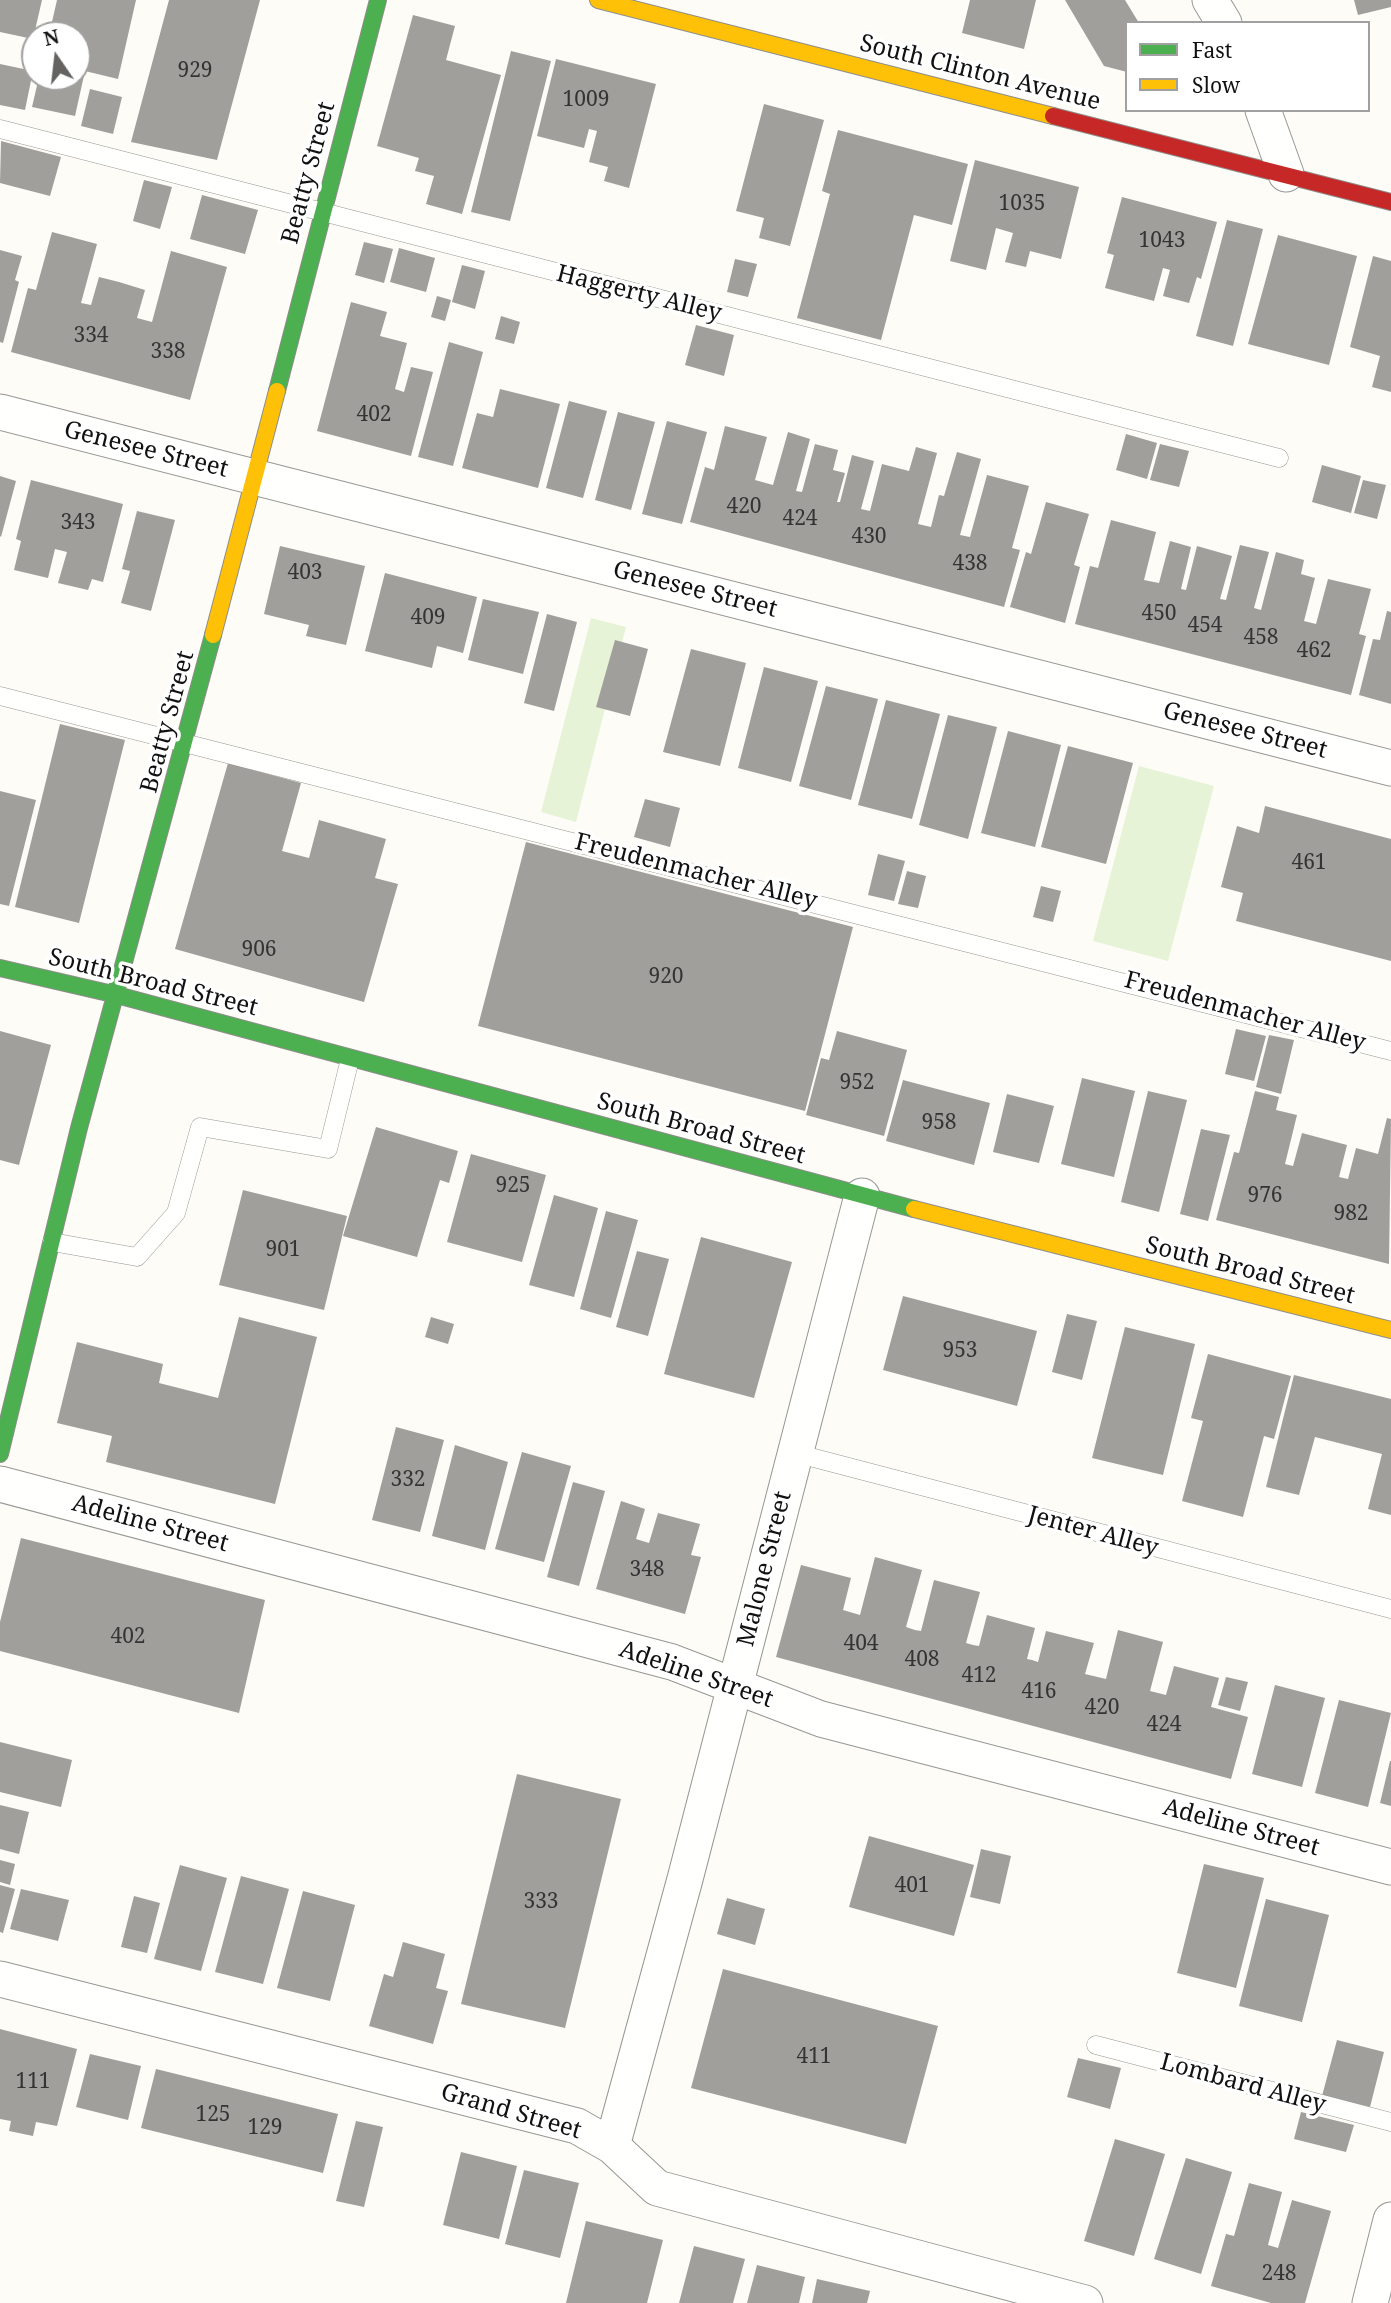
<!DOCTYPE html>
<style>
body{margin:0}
#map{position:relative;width:1391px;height:2303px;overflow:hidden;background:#fdfcf7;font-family:"Noto Serif",serif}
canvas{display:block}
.legend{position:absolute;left:1125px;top:21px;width:245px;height:91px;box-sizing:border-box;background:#fff;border:2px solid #a0a0a0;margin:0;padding:9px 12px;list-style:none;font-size:21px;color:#111}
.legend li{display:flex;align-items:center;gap:14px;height:35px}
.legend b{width:35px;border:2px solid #a0a0a0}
.north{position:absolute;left:21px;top:21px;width:70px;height:70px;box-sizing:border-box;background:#fff;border:2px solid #a0a0a0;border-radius:50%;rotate:346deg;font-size:19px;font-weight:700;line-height:28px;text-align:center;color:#111}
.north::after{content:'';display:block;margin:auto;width:24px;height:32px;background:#646362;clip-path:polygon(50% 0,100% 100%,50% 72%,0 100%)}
</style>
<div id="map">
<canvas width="1391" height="2303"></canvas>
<ul class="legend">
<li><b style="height:9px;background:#4caf50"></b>Fast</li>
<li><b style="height:9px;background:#ffc107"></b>Slow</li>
</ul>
<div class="north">N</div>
</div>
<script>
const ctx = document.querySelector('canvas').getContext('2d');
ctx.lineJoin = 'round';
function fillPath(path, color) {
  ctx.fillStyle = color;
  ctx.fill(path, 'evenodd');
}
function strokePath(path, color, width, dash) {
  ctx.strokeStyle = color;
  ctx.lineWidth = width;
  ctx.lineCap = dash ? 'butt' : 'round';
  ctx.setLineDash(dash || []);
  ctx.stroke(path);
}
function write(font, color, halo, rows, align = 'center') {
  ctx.font = font + ' "Noto Serif",serif';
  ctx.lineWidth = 7;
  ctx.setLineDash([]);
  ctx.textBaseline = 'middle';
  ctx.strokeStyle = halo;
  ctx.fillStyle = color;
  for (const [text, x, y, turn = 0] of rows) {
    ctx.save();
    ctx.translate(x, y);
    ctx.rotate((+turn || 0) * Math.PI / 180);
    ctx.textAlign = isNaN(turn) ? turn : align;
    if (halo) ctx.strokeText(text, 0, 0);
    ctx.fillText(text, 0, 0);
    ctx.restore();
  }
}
fillPath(new Path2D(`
 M591 618 626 627 576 822 541 812Z
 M1139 766 1214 786 1168 961 1093 941Z`), '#e7f3d7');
fillPath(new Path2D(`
 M0 0H42L33 39 0 32Z
 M57 0H136L118 79 85 71 75 116 32 107 39 77H77V35H49Z
 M169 0H260L217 160 131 142Z
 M970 0H1036L1024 49 962 33Z
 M1065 0H1125L1139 23H1127V72L1104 66Z
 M1354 0H1391V7L1358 15Z
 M413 15 455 26 446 60 501 75 462 214 426 204 434 176 415 171 419 158 377 146Z
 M511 51 551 61 510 221 471 212Z
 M556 59 656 84 629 188 604 181 608 167 589 162 597 131 589 129 584 148 537 136Z
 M0 64 33 71 25 110 0 105Z
 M90 89 122 97 113 134 81 126Z
 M764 104 824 120 790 246 759 238 764 218 736 211Z
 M838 130 968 164 952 225 914 215 881 340 797 318 830 194 822 191Z
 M1 141 61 157 50 196 0 183Z
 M975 160 1079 187 1061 259 1030 251 1026 267 1005 262 1013 233 996 228 986 270 950 261Z
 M144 180 172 187 160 229 133 221Z
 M202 195 258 210 245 254 190 239Z
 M1122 197 1217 222 1201 279 1197 277 1189 303 1163 296 1170 270 1163 268 1154 301 1105 288 1114 255 1107 253Z
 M1227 220 1263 229 1233 346 1196 336Z
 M52 232 97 244 81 303 91 305 99 277 119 282 145 290 137 318 152 322 171 251 227 267 190 400 11 352 28 288 36 290Z
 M1278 235 1357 256 1329 365 1248 344Z
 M364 242 393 249 384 283 355 275Z
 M399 248 435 258 426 292 390 282Z
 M0 250 22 256 15 280 19 282 3 343 0 342Z
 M1373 256 1391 261V392L1372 387 1380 356 1350 347Z
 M735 259 757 264 748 297 727 292Z
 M462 265 485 271 475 309 452 302Z
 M437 296 451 300 445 321 431 317Z
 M351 302 387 312 380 336 407 343 395 389 404 392 411 367 433 372 411 456 317 431Z
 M501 316 520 322 514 344 495 339Z
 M696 325 734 335 724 376 685 365Z
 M449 342 483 352 453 466 418 457Z
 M500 389 560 404 538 488 462 468 477 413 493 417Z
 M569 401 607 411 583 498 546 488Z
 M618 412 655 422 631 510 595 500Z
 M667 421 707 432 682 524 642 514Z
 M725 426 767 437 755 480 773 485 788 432 810 439 796 491 802 492 815 444 838 450 833 470 845 473 837 502H840L852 455 874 461 861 509 870 511 882 464 909 471 916 447 937 453 918 524 931 527 939 495 944 496 957 452 981 459 960 535 970 537 987 475 1029 486 1012 548 1020 550 1004 607 690 522 705 467 714 470Z
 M1126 434 1157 443 1147 479 1116 470Z
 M1160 444 1189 451 1179 487 1150 480Z
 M1322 465 1361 476 1351 513 1312 502Z
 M0 476 16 481 1 537 0 536Z
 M31 480 123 504 103 582 92 579 88 590 58 583 67 552 55 549 48 578 14 570 21 541 16 539Z
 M1363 480 1386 485 1377 519 1354 513Z
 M1046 502 1089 514 1074 565 1080 567 1065 623 1010 607 1026 552 1031 554Z
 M137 511 175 520 151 611 121 603 130 571 122 569Z
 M1111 520 1156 532 1144 580 1159 583 1170 541 1191 547 1181 589 1186 590 1197 546 1232 556 1220 599 1226 600 1240 545 1269 552 1254 608 1261 610 1276 552 1304 560 1301 574 1315 578 1304 621 1316 624 1328 579 1371 589 1359 634 1366 636 1351 695 1075 624 1090 566 1098 568Z
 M280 546 365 566 346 645 306 636 309 625 264 614Z
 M385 573 477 597 463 653 437 646 432 668 365 651Z
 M483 599 539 612 523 674 468 660Z
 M1387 611 1391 612V704L1359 695 1373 639 1380 640Z
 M547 614 577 622 554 711 524 703Z
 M615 640 648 649 630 716 596 707Z
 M691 649 746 663 720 766 663 752Z
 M764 667 818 681 791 782 738 768Z
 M826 686 878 699 851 800 799 786Z
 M886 700 940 714 912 819 858 805Z
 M948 715 997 727 968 839 919 825Z
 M60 724 125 740 79 923 15 907Z
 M1008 731 1061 745 1035 847 981 833Z
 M1068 746 1133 763 1106 864 1041 847Z
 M228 763 301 783 282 851 309 858 319 820 386 839 375 878 398 884 364 1002 175 949Z
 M0 791 36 800 9 906 0 904Z
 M645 799 680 808 670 847 634 837Z
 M1265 806 1391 839V961L1236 921 1243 893 1221 887 1237 826 1259 833Z
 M526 842 853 927 805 1111 478 1026Z
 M878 854 905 861 894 901 868 895Z
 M907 871 926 876 918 908 898 904Z
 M1041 886 1061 891 1053 922 1033 917Z
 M1236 1029 1266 1036 1254 1081 1225 1074Z
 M0 1031 51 1045 19 1165 0 1160Z
 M837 1031 907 1050 884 1136 806 1115 821 1058 829 1060Z
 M1269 1035 1294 1040 1281 1094 1256 1087Z
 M1082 1078 1135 1091 1114 1177 1061 1164Z
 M903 1080 990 1103 974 1165 886 1141Z
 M1148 1091 1187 1100 1159 1212 1121 1202Z
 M1255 1091 1279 1097 1276 1110 1297 1115 1285 1164 1293 1166 1302 1133 1347 1145 1339 1177 1348 1179 1356 1148 1378 1154 1387 1118 1391 1119 1389 1264 1216 1220 1234 1152 1239 1153Z
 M1007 1094 1054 1106 1039 1163 993 1152Z
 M376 1127 458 1151 449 1183 440 1180 417 1257 343 1236Z
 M1201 1129 1230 1135 1208 1221 1180 1214Z
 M471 1154 546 1175 522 1262 447 1242Z
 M243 1190 347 1216 324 1310 219 1285Z
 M554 1195 598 1208 574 1297 529 1285Z
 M606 1211 638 1220 611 1318 580 1309Z
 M701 1237 792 1262 754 1398 664 1374Z
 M637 1251 669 1259 648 1336 616 1327Z
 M903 1296 1037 1331 1017 1406 883 1370Z
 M1067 1314 1097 1321 1082 1380 1052 1372Z
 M239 1317 317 1337 275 1504 106 1462 112 1436 57 1423 77 1342 163 1364 159 1383 218 1398Z
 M431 1317 454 1324 448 1344 425 1337Z
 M1125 1327 1195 1344 1163 1475 1092 1458Z
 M1208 1354 1291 1376 1274 1439 1264 1436 1243 1517 1182 1501 1203 1421 1191 1418Z
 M1294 1375 1391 1399V1515L1368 1509 1382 1454 1315 1437 1299 1495 1266 1487Z
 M396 1427 444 1440 420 1532 372 1520Z
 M455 1445 508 1462 485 1550 432 1536Z
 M522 1452 571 1466 544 1562 495 1549Z
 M573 1482 605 1491 579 1586 547 1577Z
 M621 1501 645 1509 636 1539 649 1543 658 1513 700 1524 691 1555 701 1557 685 1614 596 1589Z
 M21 1538 265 1600 239 1713 0 1651V1622Z
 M875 1557 922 1570 906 1627 915 1630 921 1631 934 1580 980 1592 966 1643 973 1645 979 1646 987 1615 1035 1628 1027 1659 1032 1660 1038 1662 1046 1631 1094 1643 1085 1674 1106 1679 1118 1630 1163 1642 1150 1691 1166 1695 1174 1666 1219 1678 1211 1707 1248 1717 1231 1779 776 1657 801 1565 851 1578 843 1610 860 1615Z
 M1226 1677 1248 1682 1240 1711 1218 1705Z
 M1275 1685 1325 1698 1302 1787 1252 1774Z
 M1339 1700 1391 1713 1368 1807 1315 1793Z
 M0 1742 72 1760 61 1807 0 1792Z
 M1390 1761H1391V1806L1380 1803Z
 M517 1774 621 1799 565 2028 461 2004Z
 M0 1805 29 1812 19 1854 0 1849Z
 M869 1836 974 1865 954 1936 849 1907Z
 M981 1849 1011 1856 1000 1904 970 1897Z
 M0 1860 15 1864 10 1885 0 1882Z
 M1204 1864 1264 1878 1236 1988 1177 1973Z
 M180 1865 227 1878 201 1971 154 1959Z
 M241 1876 289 1889 263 1984 215 1972Z
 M0 1885 15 1889 3 1933 0 1932Z
 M21 1889 69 1900 58 1941 10 1929Z
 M303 1891 355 1905 330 2001 277 1988Z
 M134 1896 160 1903 147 1953 121 1947Z
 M727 1898 765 1909 755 1945 717 1934Z
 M1266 1899 1329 1915 1302 2022 1239 2006Z
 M403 1942 445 1954 436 1988 448 1991 433 2044 369 2026 384 1974 393 1977Z
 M723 1969 938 2026 906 2144 691 2088Z
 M0 2029 77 2049 57 2126 36 2122 33 2136 9 2131 11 2121 0 2119Z
 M1337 2040 1384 2052 1370 2107 1322 2096Z
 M90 2054 141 2066 128 2120 76 2107Z
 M1078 2058 1121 2068 1110 2109 1067 2097Z
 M156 2069 338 2114 323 2173 141 2128Z
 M1301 2112 1354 2125 1346 2152 1294 2139Z
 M356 2121 383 2127 364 2207 336 2201Z
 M1115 2139 1165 2154 1134 2256 1084 2241Z
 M461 2152 517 2166 499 2239 443 2225Z
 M1186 2158 1232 2172 1201 2274 1154 2259Z
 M524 2170 579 2183 560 2258 505 2244Z
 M1249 2183 1282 2192 1268 2245 1278 2248 1292 2200 1331 2211 1305 2303H1271L1211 2286 1226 2234 1234 2236Z
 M586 2221 663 2240 647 2303H566Z
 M694 2246 745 2259 733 2303H679Z
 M757 2265 805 2277 799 2303H747Z
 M817 2279 870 2291 867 2303H812Z`), '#a19f9c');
const lane = new Path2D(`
 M0 129 1279 458
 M0 696 1391 1051
 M52 1242 137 1257 176 1213 200 1127 328 1149 350 1059
 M795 1453 1391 1609
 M1096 2045 1391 2122`);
const street = new Path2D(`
 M1210 0 1224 23
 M1263 110 1286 174
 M0 412 1391 768
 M0 1484 672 1662 821 1719 1391 1867
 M0 1979 577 2126 612 2146 657 2188 1085 2303
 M612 2146 685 1879 862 1196
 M1370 2303 1391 2220`);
const fast = new Path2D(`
 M277 391 378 0
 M0 968 117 995 914 1209
 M0 1454 79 1128 213 635`);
const slow = new Path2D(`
 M598 0 1053 116
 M213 635 277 391
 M914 1209 1391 1330`);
const jam = new Path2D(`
 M1053 116 1391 202`);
strokePath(lane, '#979795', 19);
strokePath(street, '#979795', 37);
strokePath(fast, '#8e8d8b', 18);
strokePath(slow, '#8e8d8b', 18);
strokePath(jam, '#8e8d8b', 18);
strokePath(lane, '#fffffe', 18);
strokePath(street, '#fffffe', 35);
strokePath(fast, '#4caf50', 16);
strokePath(slow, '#ffc107', 16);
strokePath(jam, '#c62828', 16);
write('21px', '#353434', null, [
 ["929",195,71],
 ["1009",586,100],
 ["1035",1022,204],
 ["1043",1162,241],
 ["334",91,336],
 ["338",168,352],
 ["402",374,415],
 ["420",744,507],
 ["424",800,519],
 ["343",78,523],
 ["430",869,537],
 ["438",970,564],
 ["403",305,573],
 ["450",1159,614],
 ["409",428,618],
 ["454",1205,626],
 ["458",1261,638],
 ["462",1314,651],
 ["461",1309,863],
 ["906",259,950],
 ["920",666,977],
 ["952",857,1083],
 ["958",939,1123],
 ["925",513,1186],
 ["976",1265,1196],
 ["982",1351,1214],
 ["901",283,1250],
 ["953",960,1351],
 ["332",408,1480],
 ["348",647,1570],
 ["402",128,1637],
 ["404",861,1644],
 ["408",922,1660],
 ["412",979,1676],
 ["416",1039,1692],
 ["420",1102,1708],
 ["424",1164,1725],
 ["401",912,1886],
 ["333",541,1902],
 ["411",814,2057],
 ["111",33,2082],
 ["125",213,2115],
 ["129",265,2128],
 ["248",1279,2274]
]);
write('24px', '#111', '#fff', [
 ["South Clinton Avenue",980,73,14],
 ["Beatty Street",309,173,-75],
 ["Haggerty Alley",639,294,14],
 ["Genesee Street",146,450,14],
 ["Genesee Street",695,590,14],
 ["Beatty Street",168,722,-75],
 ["Genesee Street",1245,731,14],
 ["Freudenmacher Alley",696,872,14],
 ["South Broad Street",153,983,14],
 ["Freudenmacher Alley",1245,1012,15],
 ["South Broad Street",701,1129,15],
 ["South Broad Street",1250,1271,14],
 ["Adeline Street",150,1524,15],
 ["Jenter Alley",1093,1532,15],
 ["Malone Street",765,1569,-76],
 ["Adeline Street",696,1675,19],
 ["Adeline Street",1241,1828,15],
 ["Lombard Alley",1243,2084,15],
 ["Grand Street",511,2112,16]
]);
</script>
